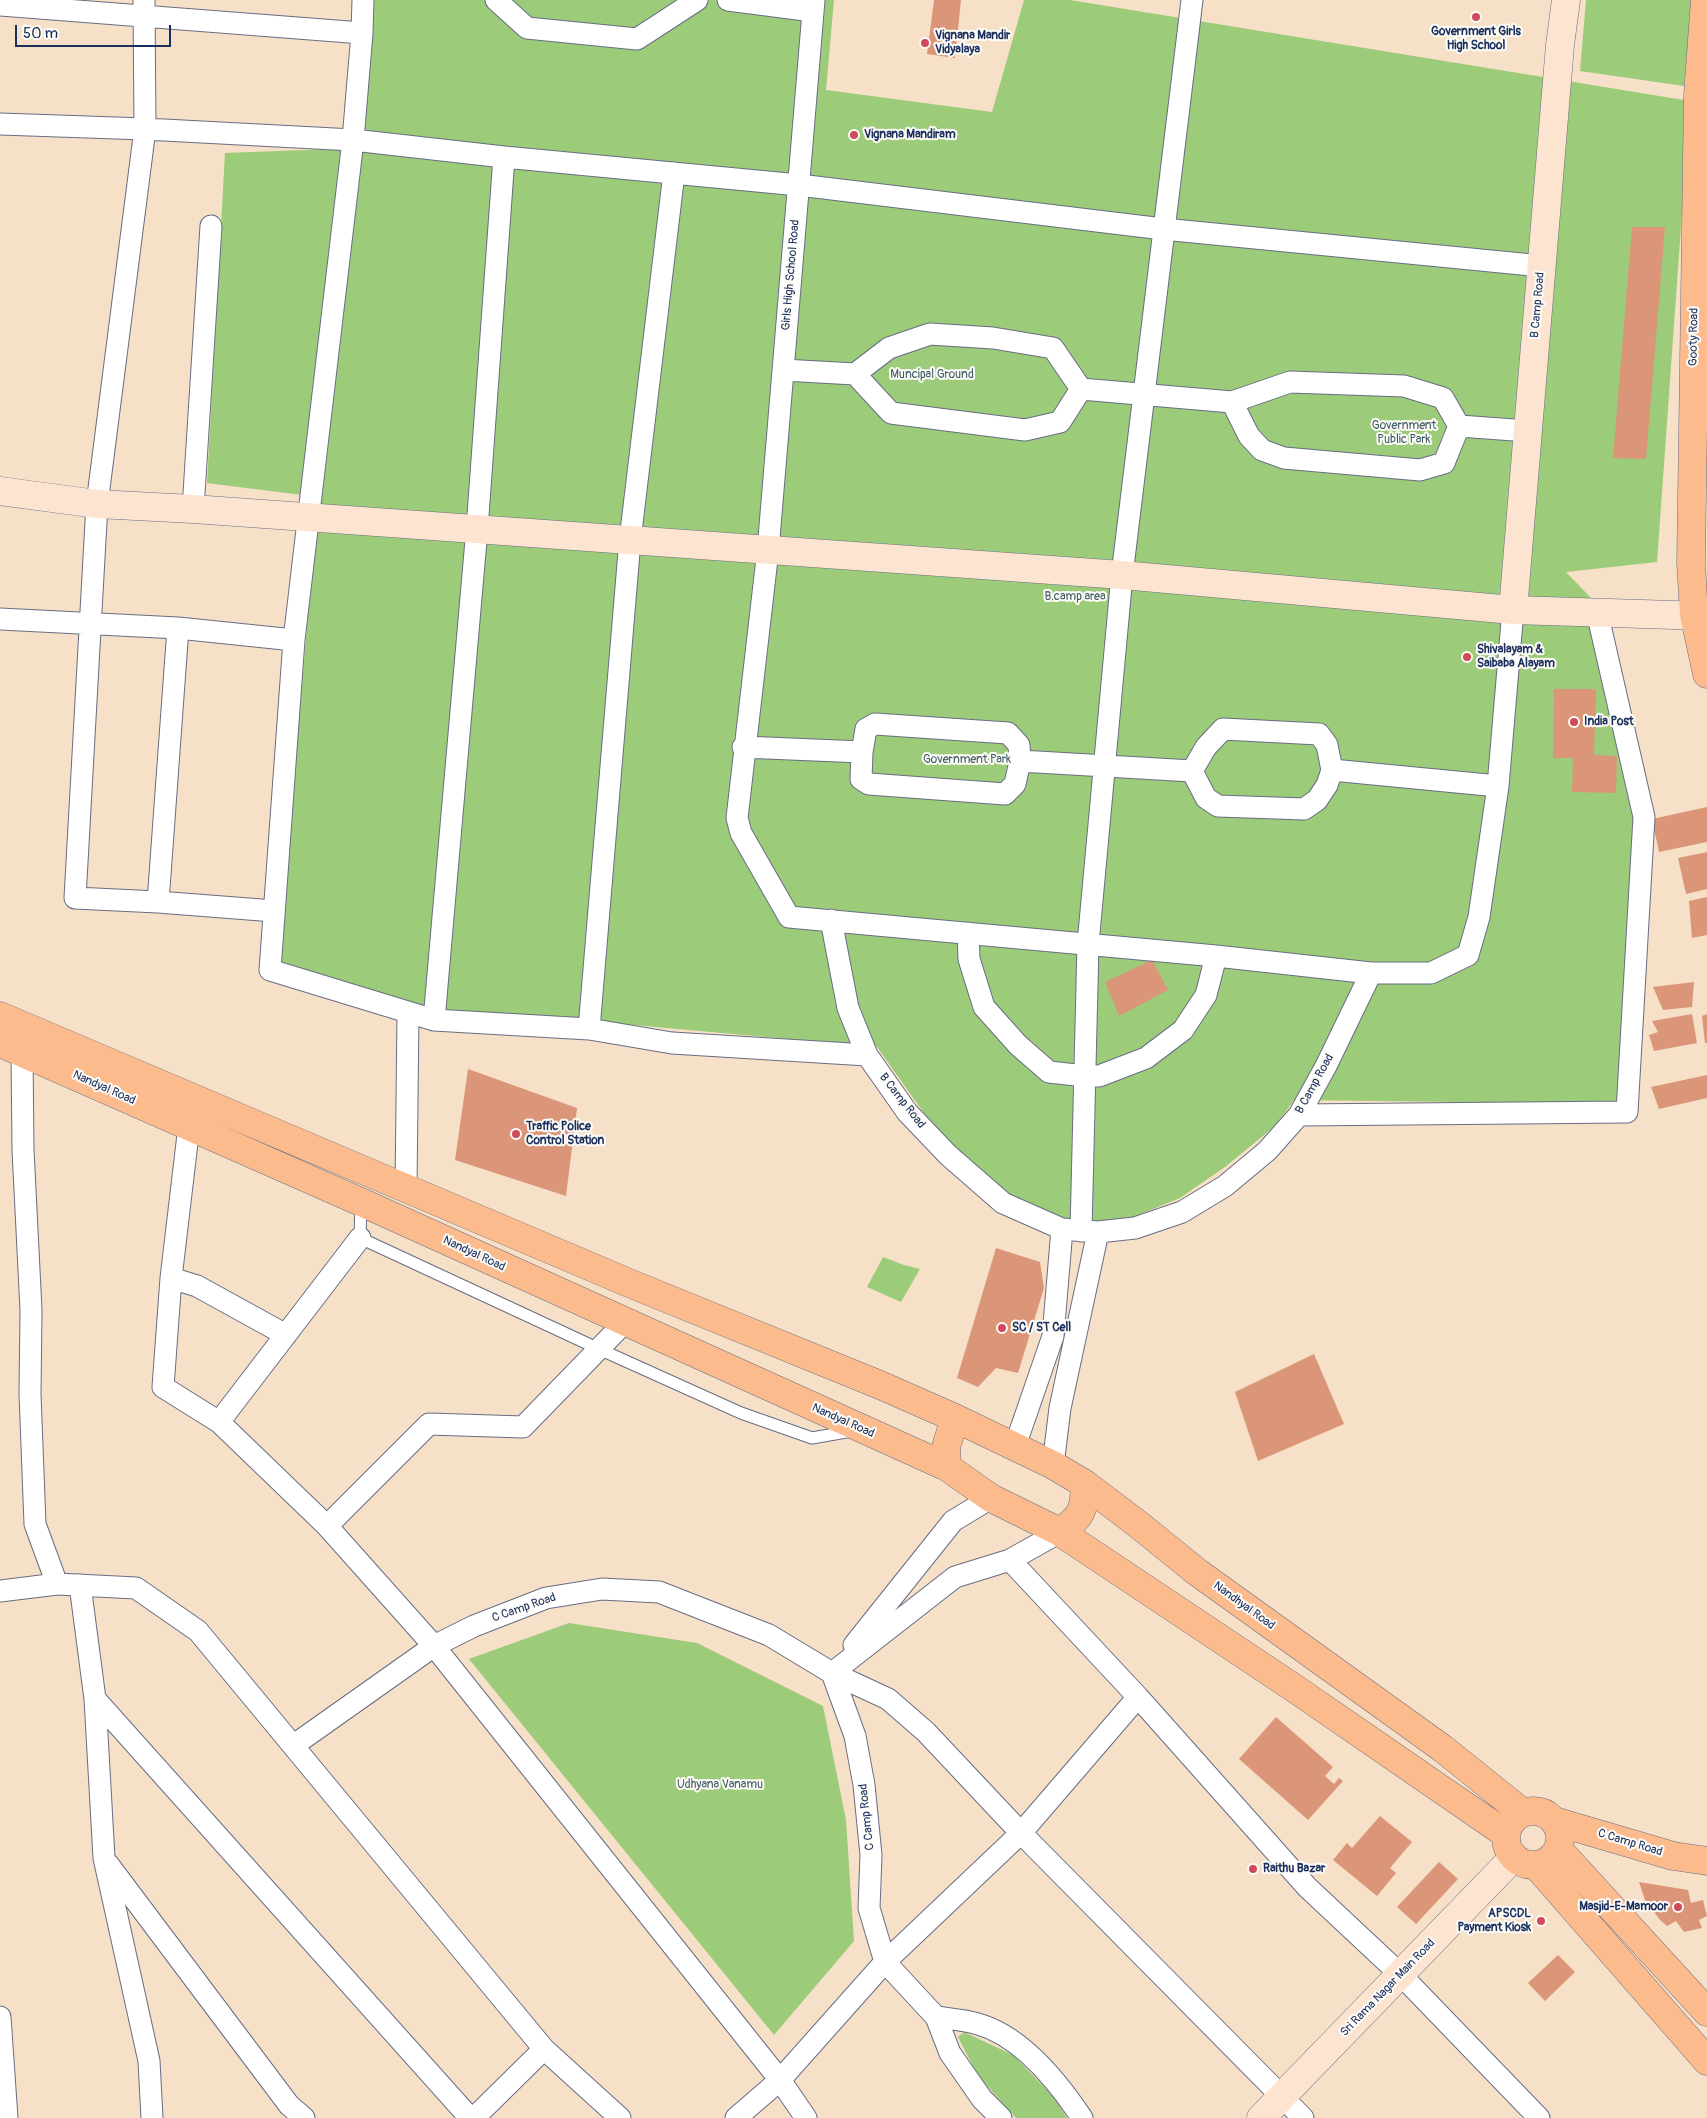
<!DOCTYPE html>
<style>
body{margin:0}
#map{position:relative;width:1707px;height:2118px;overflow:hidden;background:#f6e0c7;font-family:Pangolin,sans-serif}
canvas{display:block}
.scale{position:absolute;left:15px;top:25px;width:156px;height:22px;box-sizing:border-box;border:2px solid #1b2f5e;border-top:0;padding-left:6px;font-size:15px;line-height:18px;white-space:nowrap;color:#1b2f5e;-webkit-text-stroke:4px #fdfcf7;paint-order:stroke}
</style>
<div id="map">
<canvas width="1707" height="2118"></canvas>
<div class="scale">50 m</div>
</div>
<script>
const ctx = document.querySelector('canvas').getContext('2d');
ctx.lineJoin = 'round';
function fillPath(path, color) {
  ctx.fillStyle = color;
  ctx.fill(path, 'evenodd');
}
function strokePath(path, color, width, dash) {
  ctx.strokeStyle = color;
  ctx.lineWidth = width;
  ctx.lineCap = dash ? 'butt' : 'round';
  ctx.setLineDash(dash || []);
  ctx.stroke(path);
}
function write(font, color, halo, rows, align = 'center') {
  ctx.font = font + ' Pangolin,sans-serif';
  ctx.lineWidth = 4;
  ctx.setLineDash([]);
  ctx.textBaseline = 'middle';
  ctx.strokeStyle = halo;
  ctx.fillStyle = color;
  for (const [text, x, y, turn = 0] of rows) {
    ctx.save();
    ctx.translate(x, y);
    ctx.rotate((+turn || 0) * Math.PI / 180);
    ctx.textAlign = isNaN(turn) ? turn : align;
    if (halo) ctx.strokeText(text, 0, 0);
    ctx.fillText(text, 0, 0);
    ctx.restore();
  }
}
fillPath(new Path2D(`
 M372 0H834L826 90 992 112 1024 0H1070L1690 101 1657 562 1566 572 1593 600 1641 820 1620 1104 1294 1100 1275 1126 1225 1167 1180 1198 1121 1222 1072 1221 1002 1191 943 1140 877 1047 578 1020 430 1012 278 965 318 497 207 483 225 153 358 148Z
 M1586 0H1692L1684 86 1580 71Z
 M883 1257 904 1265 920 1269 901 1302 867 1287Z
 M569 1623 697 1643 823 1706 846 1820 854 1941 774 2035 469 1659Z
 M964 2032 1013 2055 1054 2097 1067 2118H1016L978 2076 958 2037Z`), '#9ccb79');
fillPath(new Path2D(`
 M934 0H961L955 58 927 54Z
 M1632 227H1665L1646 459 1613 458Z
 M1554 689H1596L1594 755 1617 756 1616 793 1572 792 1573 758H1553Z
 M1707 807V842L1659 852 1652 819Z
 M1707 852V889L1686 894 1678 858Z
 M1707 897V935L1692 938 1689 901Z
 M1152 960 1168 990 1119 1016 1105 982Z
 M1694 982 1692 1007 1663 1010 1653 987Z
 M1692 1014 1697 1043 1654 1051 1649 1035 1658 1032 1652 1021Z
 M1707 1014V1043H1705L1702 1016Z
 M468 1069 577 1108 566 1196 455 1160Z
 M1707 1075V1098L1659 1109 1651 1087Z
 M996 1248 1040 1262 1044 1288 1018 1373 996 1368 978 1387 957 1378Z
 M1314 1354 1344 1424 1258 1461 1235 1392Z
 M1276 1717 1333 1767 1325 1776 1334 1784 1339 1778 1343 1781 1308 1820 1239 1759Z
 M1380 1816 1412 1842 1390 1868 1396 1873 1377 1896 1333 1860 1347 1843 1352 1848Z
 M1439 1862 1458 1879 1416 1924 1397 1907Z
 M1639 1882 1688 1890 1691 1903 1703 1900 1707 1916 1699 1920 1702 1928 1684 1932 1676 1921 1667 1926 1660 1920 1645 1900Z
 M1558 1955 1575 1972 1545 2001 1528 1983Z`), '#db9679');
const lane = new Path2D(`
 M361 1202 360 1238 599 1349 741 1413 812 1438 852 1431`);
const street = new Path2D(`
 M144 0 145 129 97 504 75 898 158 902
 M363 0 362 33 353 140 294 640 270 970 434 1020 589 1029 672 1043 867 1055
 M496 0 527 28 637 39 697 0
 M728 0 813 11
 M814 0 768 550 737 818 741 833 789 917 1216 956 1371 973H1431L1468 955 1479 917 1498 786 1513 610
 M0 5 362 33
 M0 124 145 129 353 140 504 157 799 185 1163 229 1542 266
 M783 370 855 374 889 348 930 334 993 338 1053 348 1081 389
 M855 374 891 413 1025 430 1060 422 1081 389
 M1081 389 1232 402 1290 382 1404 386 1443 398 1459 426
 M1232 402 1249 436 1262 450 1284 458 1420 470 1444 463 1459 426
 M1459 426 1528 431
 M193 509 211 226
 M0 619 178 628 294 640
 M178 628 158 902 274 911
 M875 724 1008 733 1019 745 1020 761 1015 784 1005 794 869 784 861 779 862 752 866 729Z
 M1223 729 1319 734 1327 745 1332 770 1327 785 1317 800 1304 809 1218 806 1206 798 1192 771 1206 747Z
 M743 747 862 752
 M1020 761 1192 771
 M1332 770 1498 786
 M831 920 848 1008 867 1055 907 1112 948 1155 1003 1203 1062 1229 1098 1232 1135 1228 1182 1212 1225 1186 1267 1151 1299 1115 1326 1066 1371 973
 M968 933 969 959 984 1007 1018 1045 1049 1072 1085 1076H1099L1146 1058 1183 1030 1206 995 1216 956
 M434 1020 477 529 504 157
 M589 1029 630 540 674 173
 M22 1052 23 1150 31 1310 30 1394 35 1524 57 1584
 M1299 1115 1627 1112 1644 817 1597 612
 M189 1126 171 1278 163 1387 219 1422 327 1526 434 1646 780 2080 806 2118
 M406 1189 408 1013
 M1081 1231 1088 944 1122 575 1192 0
 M171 1278 197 1286 286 1335
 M219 1422 360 1238
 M1015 1446 1053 1336 1062 1229
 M1053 1465 1060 1408 1098 1232
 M327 1526 429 1424 523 1427 624 1323
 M1010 1560 1138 1697 1307 1887 1401 1975 1539 2118
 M80 1585 95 1699 104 1858 149 2061 152 2118
 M0 1591 57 1584 136 1588 198 1631 544 2049 620 2118
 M854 1645 953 1521 991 1498
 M832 1673 888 1699 926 1732 1021 1833 1303 2118
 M832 1673 955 1577 1010 1560 1060 1532
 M95 1699 470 2118
 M294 1745 434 1646 474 1626 546 1598 602 1589 659 1592 769 1635 832 1673 855 1736 864 1785 871 1855 869 1908 885 1962 936 2017 950 2053 982 2099 1001 2118
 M108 1864 289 2105 304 2118
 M0 2017 7 2118
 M936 2017C950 2019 965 2020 978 2024 1021 2036 1058 2082 1082 2118
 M474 2118 544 2049
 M736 2118 780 2080 885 1962 1021 1833 1138 1697`);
const secondary = new Path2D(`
 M0 491 97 504 193 509 1122 575 1513 610 1707 616
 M1513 610 1560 45 1566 0
 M1261 2118 1514 1857`);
const primary = new Path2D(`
 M1705 0 1698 95 1691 563 1694 614 1707 674
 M0 1016 629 1283 880 1385 955 1418 1053 1465 1085 1484 1139 1525 1197 1572 1442 1748 1523 1813
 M0 1043 361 1202 947 1467 991 1498 1060 1532 1294 1688 1506 1834
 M947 1467 946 1447 955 1418
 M1060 1532C1082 1516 1084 1512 1085 1484
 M1506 1838a27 27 0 1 1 54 0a27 27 0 1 1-54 0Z
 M1554 1821 1673 1856 1707 1861
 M1558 1849 1707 2012
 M1536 1865 1707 2061`);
strokePath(lane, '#686d83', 13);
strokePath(street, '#686d83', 23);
strokePath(secondary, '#686d83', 29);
strokePath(primary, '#686d83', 29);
strokePath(lane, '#fff', 11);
strokePath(street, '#fff', 21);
strokePath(secondary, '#fde4d1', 28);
strokePath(primary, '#fbbb8d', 28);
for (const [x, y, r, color] of [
 [1476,17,5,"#d1495b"],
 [925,43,5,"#d1495b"],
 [854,135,5,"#d1495b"],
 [1467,657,5,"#d1495b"],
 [1574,722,5,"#d1495b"],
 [516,1134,5,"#d1495b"],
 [1002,1328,5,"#d1495b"],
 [1253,1869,5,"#d1495b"],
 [1678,1907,5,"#d1495b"],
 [1541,1921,5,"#d1495b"]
]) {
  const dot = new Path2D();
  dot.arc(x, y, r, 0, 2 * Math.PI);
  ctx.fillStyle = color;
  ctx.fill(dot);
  strokePath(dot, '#fdfcf7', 2);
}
write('bold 12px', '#1b2f5e', '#fdfcf7', [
 ["Government Girls",1476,32,"center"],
 ["High School",1476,46,"center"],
 ["Vignana Mandir",935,36],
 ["Vidyalaya",935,50],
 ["Vignana Mandiram",864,135],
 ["Shivalayam &",1477,650],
 ["Saibaba Alayam",1477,664],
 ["India Post",1584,722],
 ["Traffic Police",526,1127],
 ["Control Station",526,1141],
 ["SC / ST Cell",1012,1328],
 ["Raithu Bazar",1263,1869],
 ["Masjid-E-Mamoor",1668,1907,"right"],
 ["APSCDL",1531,1914,"right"],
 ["Payment Kiosk",1531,1928,"right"]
], 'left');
write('12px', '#1b2f5e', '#fdfcf7', [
 ["Girls High School Road",791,275,-85],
 ["B Camp Road",1538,305,-85],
 ["Gooty Road",1694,337,-89],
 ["B Camp Road",1315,1084,-61],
 ["Nandyal Road",104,1088,24],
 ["B Camp Road",902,1101,52],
 ["Nandyal Road",474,1254,25],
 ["Nandyal Road",843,1421,24],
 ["Nandhyal Road",1244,1606,36],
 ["C Camp Road",524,1608,-19],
 ["C Camp Road",867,1817,-96],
 ["C Camp Road",1630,1843,17],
 ["Sri Rama Nagar Main Road",1388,1988,-46]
]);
write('12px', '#425e66', '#fdfcf7', [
 ["Muncipal Ground",932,375],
 ["Government",1404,426],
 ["Public Park",1404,440],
 ["B.camp area",1075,597],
 ["Government Park",967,760],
 ["Udhyana Vanamu",720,1785]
]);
</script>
